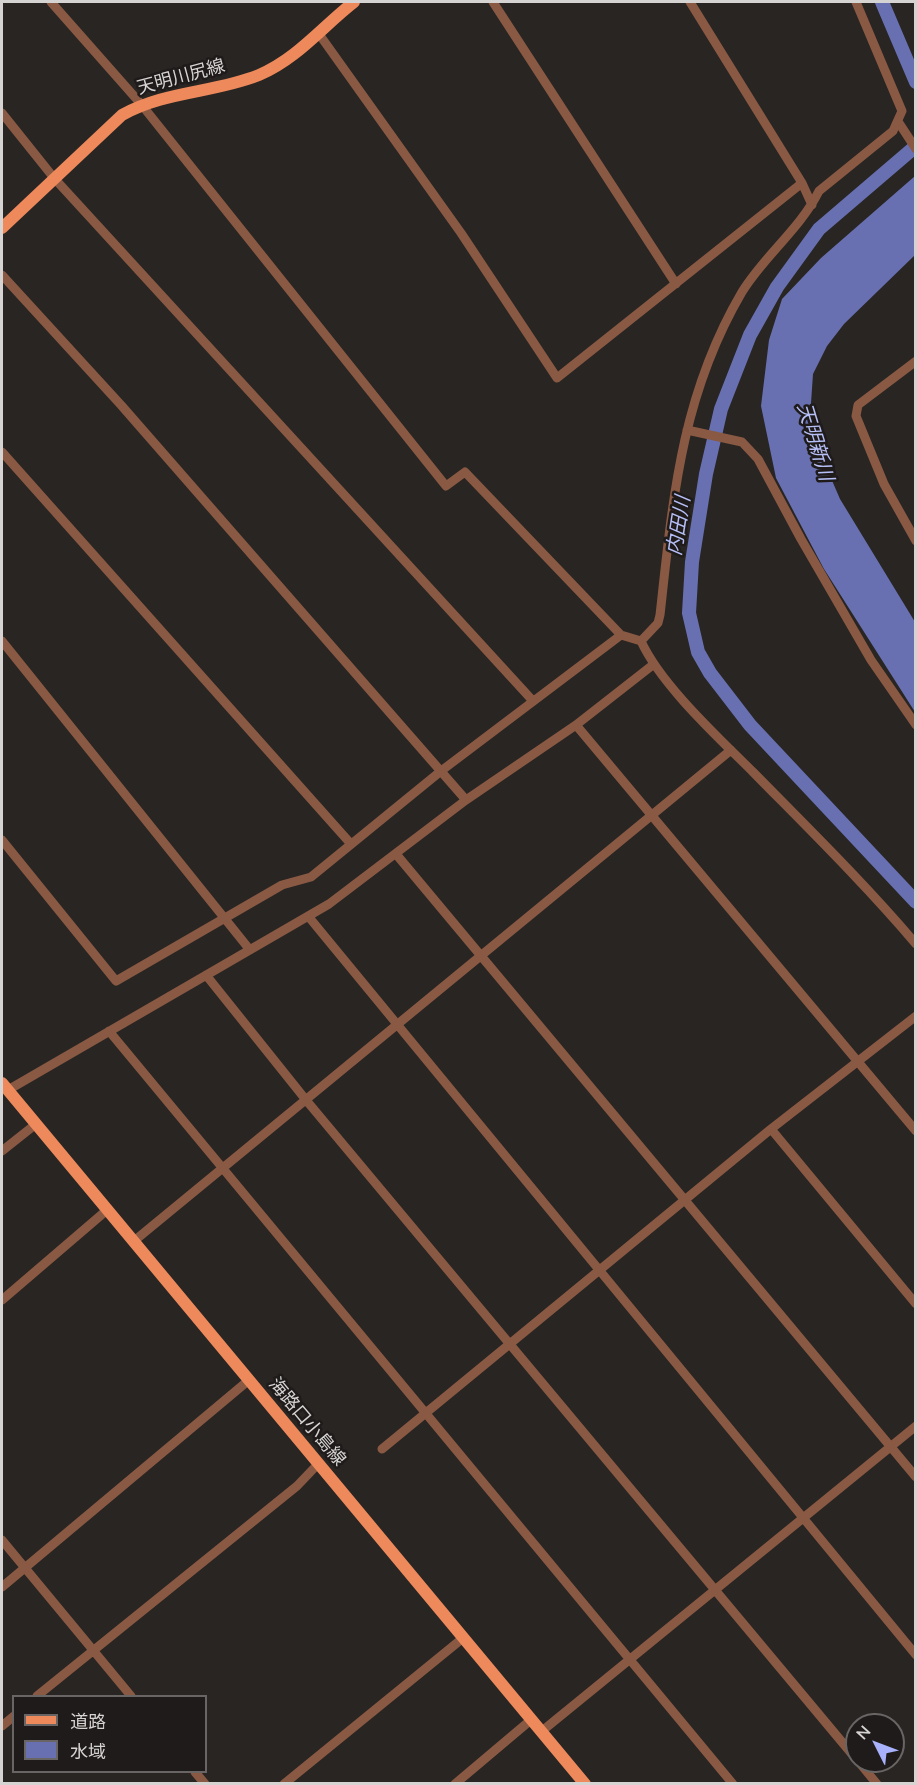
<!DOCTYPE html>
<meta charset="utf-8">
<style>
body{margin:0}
#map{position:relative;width:917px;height:1785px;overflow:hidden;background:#282523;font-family:Mulish,"Noto Sans JP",sans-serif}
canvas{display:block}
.frame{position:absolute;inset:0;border:3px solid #d6d4d3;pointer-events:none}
.legend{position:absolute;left:12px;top:1695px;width:195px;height:78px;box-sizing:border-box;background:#1f1b1a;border:2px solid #686564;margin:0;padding:8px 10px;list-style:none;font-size:18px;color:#d6d4d3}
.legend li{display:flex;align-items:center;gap:12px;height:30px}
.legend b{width:30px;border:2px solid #686564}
.north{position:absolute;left:845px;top:1713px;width:60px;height:60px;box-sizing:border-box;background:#1f1b1a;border:2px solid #686564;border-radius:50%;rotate:312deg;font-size:16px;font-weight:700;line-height:24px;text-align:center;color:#d6d4d3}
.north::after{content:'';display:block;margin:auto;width:21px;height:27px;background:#a7b1fc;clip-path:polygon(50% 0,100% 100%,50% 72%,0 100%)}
</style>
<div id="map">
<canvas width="917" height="1785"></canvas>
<div class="frame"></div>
<ul class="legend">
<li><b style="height:8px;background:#ed895b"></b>道路</li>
<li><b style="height:16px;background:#6870b1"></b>水域</li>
</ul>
<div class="north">N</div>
</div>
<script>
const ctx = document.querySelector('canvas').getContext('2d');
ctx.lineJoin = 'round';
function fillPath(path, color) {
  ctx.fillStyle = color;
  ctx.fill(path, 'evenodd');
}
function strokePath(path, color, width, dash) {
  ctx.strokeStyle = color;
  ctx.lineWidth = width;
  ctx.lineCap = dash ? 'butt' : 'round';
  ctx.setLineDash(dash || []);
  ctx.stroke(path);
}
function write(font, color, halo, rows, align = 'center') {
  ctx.font = font + ' Mulish,"Noto Sans JP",sans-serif';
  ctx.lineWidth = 5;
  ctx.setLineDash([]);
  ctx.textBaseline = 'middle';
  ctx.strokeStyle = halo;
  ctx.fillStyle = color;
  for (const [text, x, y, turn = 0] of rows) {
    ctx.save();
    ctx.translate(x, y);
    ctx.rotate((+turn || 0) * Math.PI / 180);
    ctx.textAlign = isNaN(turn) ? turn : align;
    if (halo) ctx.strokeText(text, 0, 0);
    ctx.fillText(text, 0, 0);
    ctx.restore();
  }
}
fillPath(new Path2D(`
 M915 176V255L844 324 827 346 813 374 811 403 818 448 840 499 915 622V712L824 569 776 478 761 406 769 340 782 299 821 258Z`), '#6870b1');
strokePath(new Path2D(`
 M882 2 916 82
 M916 146 819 229 777 287 750 335 721 409 706 474 692 562 689 613 698 652 710 673 750 725 916 902`), '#6870b1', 14);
strokePath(new Path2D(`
 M51 2 141 104 446 486 465 472 621 635 641 641C661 685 719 738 754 773 809 829 865 884 916 944
 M493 2 676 284
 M690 2 802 183 812 205
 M319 34 461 233 557 378 802 183
 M2 113 54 178 533 701
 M899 123 916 149
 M2 275 121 405 466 800
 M916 361 858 405 856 416 884 484 916 541
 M687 430 742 442 758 459 801 539 871 660 916 725
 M2 452 351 844
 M2 641 250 950
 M641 641 658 623 660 615C673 498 681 396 742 292 764 256 800 229 819 191L893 131 902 111 856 2
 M576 725 916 1131
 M2 840 116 981 282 885 311 877 441 771 621 635
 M396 854 916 1477
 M308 916 916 1655
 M206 975 306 1100 857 1760
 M109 1031 733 1784
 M8 1090 329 904 466 800 576 725 654 664
 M771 1129 916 1304
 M2 1151 36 1124
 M134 1241 731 750
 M2 1300 107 1210
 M382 1449 771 1129 916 1016
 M2 1540 131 1696
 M2 1587 249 1380
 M37 1696 297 1486 318 1464
 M2 1726 14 1716
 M542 1731 916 1426
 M858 1761 877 1784
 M195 1772 205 1784
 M284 1784 463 1638
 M455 1784 532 1719`), '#895943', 9);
strokePath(new Path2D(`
 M2 228 122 115C165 91 214 93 259 75 297 59 323 26 354 2
 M2 1083 585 1784`), '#ed895b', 12);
write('18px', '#d6d4d3', '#1f1b1a', [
 ["天明川尻線",181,77,-15],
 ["海路口小島線",307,1422,50]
]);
write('italic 20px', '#b5bef5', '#1f1b1a', [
 ["天明新川",815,442,73],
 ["内田川",679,526,-81]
]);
</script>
